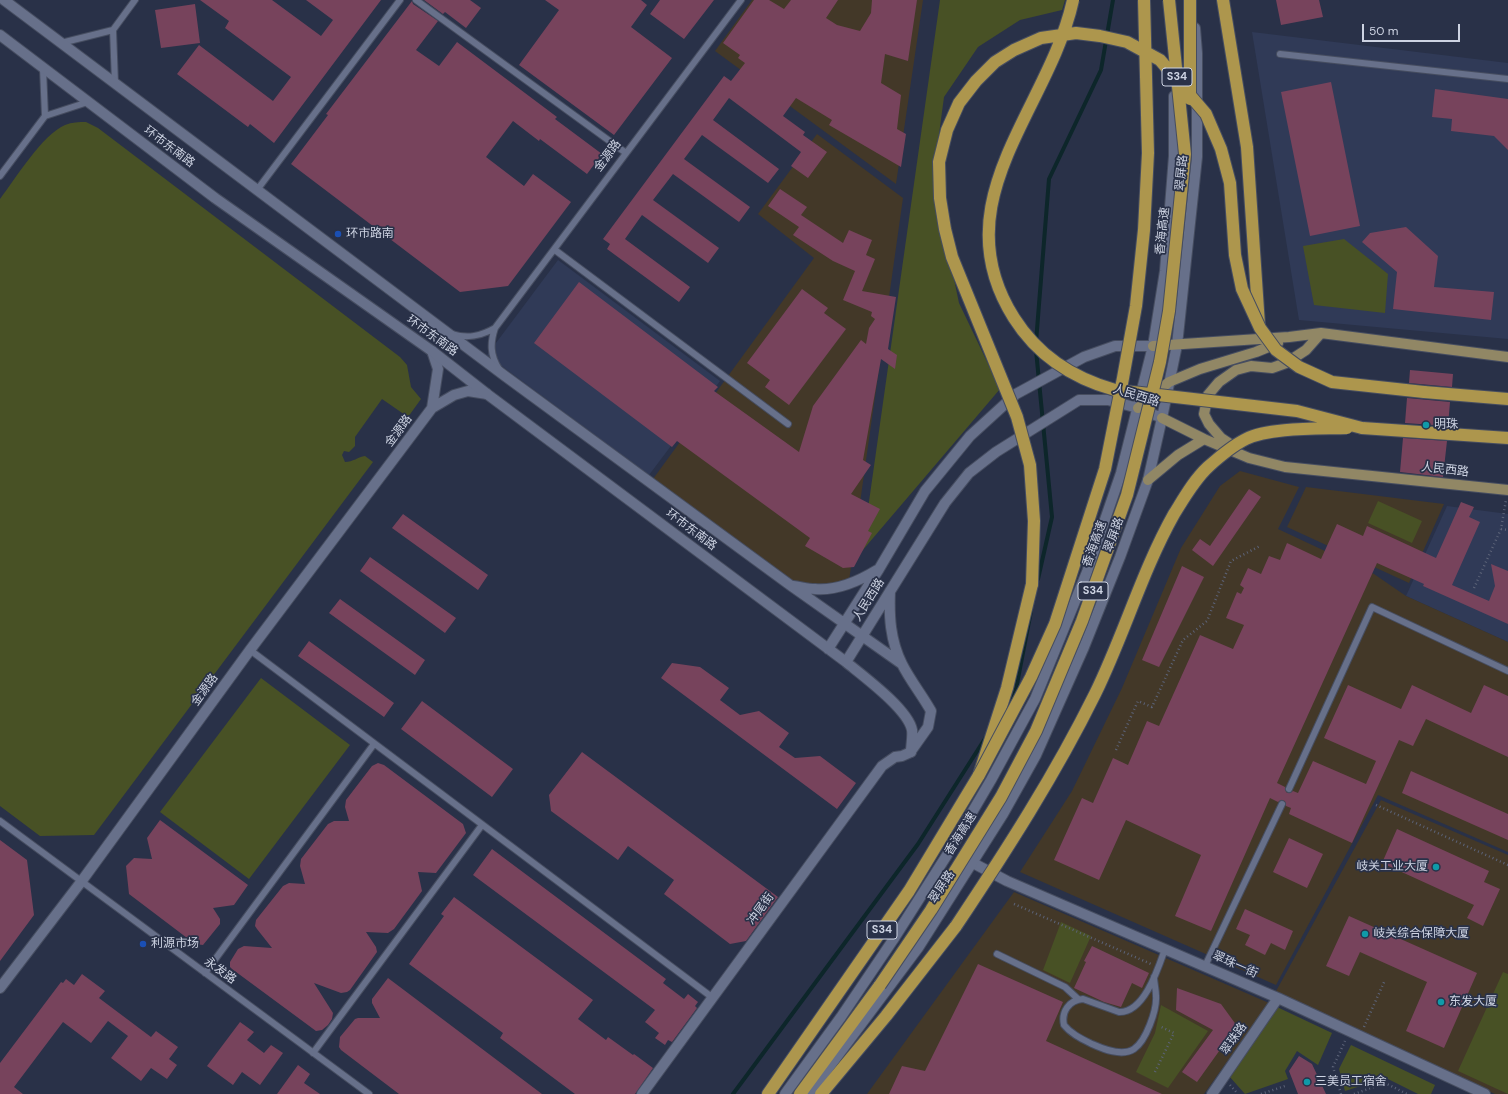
<!DOCTYPE html>
<meta charset="utf-8">
<style>
body{margin:0}
#map{position:relative;width:1508px;height:1094px;overflow:hidden;background:#293148;font-family:"DM Sans",sans-serif}
canvas{display:block}
.scale{position:absolute;left:1362px;top:24px;width:98px;height:18px;box-sizing:border-box;border:2px solid #cdd3e2;border-top:0;padding-left:5px;font-size:12px;line-height:14px;white-space:nowrap;color:#cdd3e2;-webkit-text-stroke:3px #293148;paint-order:stroke}
</style>
<div id="map">
<canvas width="1508" height="1094"></canvas>
<div class="scale">50 m</div>
</div>
<script>
const ctx = document.querySelector('canvas').getContext('2d');
ctx.lineJoin = 'round';
function fillPath(path, color) {
  ctx.fillStyle = color;
  ctx.fill(path, 'evenodd');
}
function strokePath(path, color, width, dash) {
  ctx.strokeStyle = color;
  ctx.lineWidth = width;
  ctx.lineCap = dash ? 'butt' : 'round';
  ctx.setLineDash(dash || []);
  ctx.stroke(path);
}
function write(font, color, halo, rows, align = 'center') {
  ctx.font = font + ' "DM Sans","Noto Sans SC",sans-serif';
  ctx.lineWidth = 3.5;
  ctx.setLineDash([]);
  ctx.textBaseline = 'middle';
  ctx.strokeStyle = halo;
  ctx.fillStyle = color;
  for (const [text, x, y, turn = 0] of rows) {
    ctx.save();
    ctx.translate(x, y);
    ctx.rotate((+turn || 0) * Math.PI / 180);
    ctx.textAlign = isNaN(turn) ? turn : align;
    if (halo) ctx.strokeText(text, 0, 0);
    ctx.fillText(text, 0, 0);
    ctx.restore();
  }
}
fillPath(new Path2D(`
 M1252 32 1508 63V339L1299 320Z
 M558 260 720 381 649 475 487 355Z
 M1447 506 1508 514V642L1406 596Z`), '#303a57');
fillPath(new Path2D(`
 M752 0H923L896 184 715 51Z
 M817 134 903 198 849 581 800 588 653 479 814 258 758 214Z
 M1240 471 1299 487 1278 529 1374 574 1406 596 1508 642V852L1378 795 1276 985 1020 872 1072 791 1122 688 1181 548 1220 486Z
 M1306 487 1444 504 1409 583 1287 527Z
 M1381 800 1508 855V1094H1495L1275 993Z
 M1014 892 1269 1003 1204 1094H867Z`), '#433828');
fillPath(new Path2D(`
 M940 0H1065L1062 10 1020 20 978 47 944 97 933 179 959 303 1000 389 862 551Z
 M86 122 98 128 400 357 407 365 411 387 421 399 408 417 382 399 355 437V446L349 452 344 451 342 455 345 462C353 462 358 457 365 456L373 462 94 835 40 836 0 806V199C16 178 42 135 65 125 72 122 79 122 86 122Z
 M1344 239 1388 274 1385 313 1314 305 1303 246Z
 M1378 501 1422 521 1412 543 1368 523Z
 M261 678 350 745 249 879 160 812Z
 M1061 922 1091 936 1070 983 1043 970Z
 M1503 972 1508 974V1094L1458 1071Z
 M1161 1005 1208 1031 1168 1088 1136 1072 1155 1033Z
 M1277 1007 1332 1033 1318 1065 1297 1051 1285 1071 1288 1079 1245 1094 1229 1076Z
 M1351 1045 1435 1085 1431 1094H1418L1386 1078 1345 1091 1339 1069Z`), '#485125');
strokePath(new Path2D(`
 M1036 342 1049 179 1101 70 1113 0
 M1036 350 1052 517 1038 579
 M1007 704 1016 689 1031 611
 M733 1094 918 844 986 737`), '#0d262a', 4);
fillPath(new Path2D(`
 M200 0H272L321 36 333 20 306 0H381L274 143 250 124 248 127 177 74 199 45 273 101 291 77 225 28 229 21Z
 M424 0H470L481 8 466 28 445 12 443 14Z
 M545 0H641L647 5 631 27 672 58 614 135 519 65 559 10Z
 M660 0H714L684 39 650 14Z
 M754 0H769L784 9 791 0H838L826 18 837 25 860 31 871 13 872 0H917L908 61 885 54 881 83 901 95 897 129 906 134 901 167 829 125 832 120 796 98 783 116 805 132 803 135 827 152 808 178 791 166 801 152 729 98 713 120 779 169 768 183 702 135 684 159 750 207 739 222 673 174 653 200 719 248 708 263 642 215 625 239 690 287 679 302 607 249 610 244 603 239 724 76 731 81 745 63 738 58 740 55 723 43Z
 M1276 0H1319L1323 17 1281 25Z
 M412 1 413 4 438 21 416 50 439 66 457 42 557 117 555 119 602 154 587 174 540 139 539 141 513 121 486 157 524 186 533 174 571 202 508 286 460 292 291 164 328 115 326 114Z
 M195 4 200 43 161 48 155 10Z
 M1331 82 1360 226 1310 236 1281 92Z
 M1435 89 1508 99V150L1494 136 1451 131 1452 119 1432 117Z
 M780 189 807 207 801 215 843 243 849 230 872 240 866 255 875 259 862 291 896 297 888 349 897 355 895 369 881 359 863 460 871 465 851 494 880 509 868 531 872 533 854 567 843 568 805 546 810 538 677 441 672 447 534 343 579 282 718 387 714 391 799 452 813 406 861 340 866 344 869 328 875 319 871 316 872 312 843 300 855 271 833 261 793 235 799 227 768 206Z
 M1406 227 1438 256 1434 287 1494 292 1491 320 1393 309 1397 272 1362 242 1370 233Z
 M802 289 828 308 824 313 846 329 789 405 765 387 770 380 747 363Z
 M1410 370 1453 374 1452 387 1409 383Z
 M1407 398 1450 402 1448 426 1405 423Z
 M1403 438 1447 441 1443 477 1400 472Z
 M1249 489 1261 497 1213 566 1192 550 1200 539 1210 546Z
 M1461 502 1474 507 1469 517 1480 522 1452 585 1489 601 1495 586 1491 564 1508 571V624L1423 586 1424 584 1377 563 1277 783 1285 787V790L1287 793H1290L1293 791 1298 793 1313 761 1366 784 1376 761 1324 738 1348 685 1401 709 1412 685 1471 713 1484 685 1508 696V757L1426 719 1413 746 1399 740 1352 843 1289 814 1291 808 1286 806 1285 801 1281 800 1278 802 1270 798 1211 931 1175 916 1201 855 1126 820 1099 880 1054 860 1082 798 1093 803 1113 758 1128 765 1147 721 1159 726 1200 635 1233 649 1244 625 1226 618 1237 592 1241 594 1244 588 1240 585 1248 568 1261 574 1269 556 1280 560 1287 543 1321 559 1337 524 1363 536 1367 526 1436 558Z
 M403 514 488 575 478 590 392 528Z
 M370 557 456 618 445 633 360 571Z
 M1182 566 1204 577 1159 667 1142 660Z
 M340 599 425 660 415 675 329 613Z
 M309 641 394 703 384 717 298 656Z
 M672 663 700 667 729 688 720 700 740 715 759 711 789 733 779 747 795 758 820 756 856 783 837 809 661 678Z
 M422 701 513 769 492 797 401 729Z
 M582 752 778 897 746 941 730 944 664 894 674 880 628 846 618 860 551 811 549 795Z
 M378 763 384 765 463 824 466 833 436 873 418 872 422 891 394 929 388 933 366 932 376 947 377 952 350 990 347 992 341 993 314 983 333 1013 332 1019 328 1025 322 1030 316 1031 232 969 230 967V962L238 949 244 946 272 948 257 929 255 926 256 920 283 886 289 883 305 884 300 866 301 859 328 824 334 821H349L345 807 346 800 372 766Z
 M1411 771 1508 814V840L1402 793Z
 M160 820 248 885 234 905 213 908 220 919V924L203 945 195 944 129 894 126 866 134 858 152 859 147 838Z
 M1397 829 1489 871 1484 882 1500 889 1483 926 1467 918 1474 905 1382 863Z
 M1289 838 1323 854 1307 888 1273 872Z
 M0 840 27 860 34 915 0 961Z
 M492 849 666 979 663 983 684 999 688 994 698 1002 695 1006 697 1008 672 1042 668 1040 665 1045 655 1038 659 1033 645 1022 655 1010 473 875Z
 M454 897 593 1000 578 1019 606 1040 608 1037 633 1055 634 1054 653 1068 635 1094H575L500 1038 503 1033 409 964 444 916 441 914Z
 M1245 909 1293 931 1285 950 1271 943 1265 955 1245 945 1250 935 1236 929Z
 M1349 916 1477 973 1444 1048 1406 1031 1427 982 1360 952 1349 976 1326 966Z
 M1092 946 1149 973 1142 988 1132 983 1121 1007 1104 1002 1074 988 1086 962 1084 961Z
 M978 964 1063 1002 1046 1041 1162 1094H889L902 1066 925 1071Z
 M82 974 105 991 99 998 151 1037 156 1031 178 1047 169 1059 177 1065 167 1079 151 1068 141 1081 111 1058 128 1036 108 1021 91 1043 63 1022 14 1087 23 1094H0V1063L61 982 63 983 66 979 74 985Z
 M388 978 542 1094H399L341 1050 339 1047 340 1037 355 1019 358 1018H380L372 1003V999Z
 M1177 988 1221 1004 1237 1026 1197 1082 1182 1072 1213 1030 1176 1010Z
 M240 1022 254 1032 247 1040 264 1053 271 1045 283 1053 260 1085 242 1072 233 1085 207 1066Z
 M1299 1056 1312 1064 1326 1094H1298L1289 1071Z
 M298 1065 310 1074 304 1083 320 1094H277Z`), '#77435c');
const service = new Path2D(`
 M416 0 626 153
 M113 30 135 0
 M61 43 113 30 115 83
 M1280 54 1508 79
 M43 69 45 116 88 102
 M0 176 45 116
 M257 190 400 0
 M555 250 788 424
 M495 328 741 0
 M452 334C468 339 481 336 495 328 490 343 490 355 499 369
 M250 650 713 998
 M1289 789 1372 607 1508 671
 M0 821 369 1094
 M997 954 1065 987 1078 999
 M1205 966 1282 804
 M205 973 374 744
 M1154 977C1154 983 1156 989 1156 996 1157 1010 1146 1041 1134 1049 1122 1057 1103 1049 1092 1044 1082 1039 1071 1034 1064 1025 1061 1012 1069 1000 1083 999L1119 1012C1144 1013 1158 969 1165 949
 M313 1053 482 825`);
const minor = new Path2D(`
 M432 408 438 369 432 351
 M973 863 1007 881 1278 998 1485 1094
 M0 988 81 882 250 650 432 408 454 395 468 391 487 394
 M642 1094 882 766 895 757 902 756 911 752
 M1212 1094 1278 998`);
const secondary = new Path2D(`
 M4 0 505 376 790 585 902 664
 M0 35 215 198 432 351 487 394 846 662C863 676 908 709 912 730 913 737 911 745 911 752
 M793 586C801 587 808 589 815 589 837 591 859 581 877 570
 M890 591C889 616 890 640 902 664 910 680 922 695 931 711L928 727 911 751
 M828 649 879 569 925 491 970 436 1016 394 1084 357 1115 346H1153
 M846 662 945 503 969 473 996 452 1079 400H1108L1138 408 1162 418
 M785 1094 841 1017 893 940 947 855 991 780 1035 699 1087 572 1121 473 1153 346 1165 271 1174 156V96
 M809 1094 918 948 1003 814 1036 755 1084 647 1120 557 1148 480 1162 418 1177 345 1197 157V53L1195 28`);
const primary = new Path2D(`
 M1153 346 1289 337 1321 333 1508 357
 M1138 408 1169 382 1200 369 1256 352 1278 343
 M1162 418 1204 439 1249 458 1285 467 1508 490
 M1233 446 1221 438 1209 424 1204 414 1208 395 1219 382 1236 370 1251 366 1272 368 1286 363 1306 350 1321 333
 M1148 480 1178 455 1204 439`);
const motorway = new Path2D(`
 M1223 0 1247 147 1259 325
 M1424 392 1508 399
 M1362 428 1508 438
 M768 1094 909 891 979 775 1007 688 1032 584
 M800 1094 880 985
 M821 1094 886 1016 956 926`);
strokePath(service, '#464d60', 8);
strokePath(minor, '#464d60', 12);
strokePath(secondary, '#464d60', 12);
strokePath(primary, '#464d60', 12);
strokePath(motorway, '#464d60', 14);
strokePath(new Path2D(`
 M1501 529 1508 530
 M1474 588 1501 529 1506 500
 M1116 750 1138 701 1152 707 1183 640 1207 621 1231 561 1260 546
 M1376 805 1508 865
 M1014 904 1151 964
 M1364 1027 1385 980
 M1155 1072 1174 1033 1159 1026
 M1230 1085 1238 1094
 M1261 1094 1285 1086
 M1341 1094 1333 1067 1345 1041
 M1354 1094 1385 1083 1407 1094`), '#5c6378', 2.5, [1, 3]);
strokePath(service, '#67708a', 6);
strokePath(minor, '#67708a', 10);
strokePath(secondary, '#67708a', 10);
strokePath(primary, '#918765', 10);
strokePath(motorway, '#ad964d', 12);
const motorwayBridge = new Path2D(`
 M1073 0C1049 110 940 201 1014 318 1038 356 1072 378 1115 390L1297 411 1362 428
 M1190 0V99
 M1032 584 1034 521 1030 465 1017 417 952 257 945 229 940 198 939 162 947 130 959 103 976 81 995 62 1014 50 1041 38 1076 33 1100 36 1127 42 1160 60 1206 114 1221 149 1230 183 1235 255 1242 289 1260 328 1276 350 1299 367 1332 382 1424 392
 M979 775 1031 677 1055 624 1105 469 1123 378 1136 306 1144 230 1148 153 1144 0
 M956 926C1006 851 1055 775 1095 694 1124 635 1142 571 1174 514 1184 498 1194 480 1208 467 1218 458 1234 445 1246 439 1269 427 1320 429 1347 428
 M880 985 931 910 1001 797 1036 731 1082 621 1127 495 1160 362 1169 311 1185 154 1169 0`);
strokePath(motorwayBridge, '#464d60', 14, []);
strokePath(motorwayBridge, '#ad964d', 12);
for (const [x, y, r, color] of [
 [338,234,4,"#1a4fb4"],
 [1426,425,4,"#0f9aa8"],
 [1436,867,4,"#0f9aa8"],
 [1365,934,4,"#0f9aa8"],
 [143,944,4,"#1a4fb4"],
 [1441,1002,4,"#0f9aa8"],
 [1307,1082,4,"#0f9aa8"]
]) {
  const dot = new Path2D();
  dot.arc(x, y, r, 0, 2 * Math.PI);
  ctx.fillStyle = color;
  ctx.fill(dot);
  strokePath(dot, '#293148', 1.5);
}
for (const [x, y, w] of [
 [1177,77,30],
 [1093,591,30],
 [882,930,30]
]) {
  const box = new Path2D();
  box.roundRect(x - w / 2, y - 9, w, 18, 3);
  ctx.fillStyle = '#293148';
  ctx.fill(box);
  strokePath(box, '#cdd3e2', 1);
}
write('bold 11px', '#cdd3e2', null, [
 ["S34",1177,77],
 ["S34",1093,591],
 ["S34",882,930]
]);
write('12px', '#cdd3e2', '#293148', [
 ["环市东南路",169,147,37],
 ["金源路",608,156,-53],
 ["翠屏路",1182,173,-85],
 ["香海高速",1163,231,-84],
 ["环市东南路",432,336,36],
 ["人民西路",1136,396,17],
 ["金源路",399,431,-53],
 ["人民西路",1445,470,6],
 ["环市东南路",691,530,37],
 ["翠屏路",1114,535,-70],
 ["香海高速",1095,544,-70],
 ["人民西路",869,600,-58],
 ["金源路",205,690,-54],
 ["香海高速",961,834,-58],
 ["翠屏路",942,887,-57],
 ["冲尾街",761,909,-54],
 ["翠珠一街",1235,965,24],
 ["永发路",220,971,36],
 ["翠珠路",1234,1039,-55]
]);
write('12px', '#cdd3e2', '#293148', [
 ["环市路南",346,234],
 ["明珠",1434,425],
 ["岐关工业大厦",1428,867,"right"],
 ["岐关综合保障大厦",1373,934],
 ["利源市场",151,944],
 ["东发大厦",1449,1002],
 ["三美员工宿舍",1315,1082]
], 'left');
</script>
